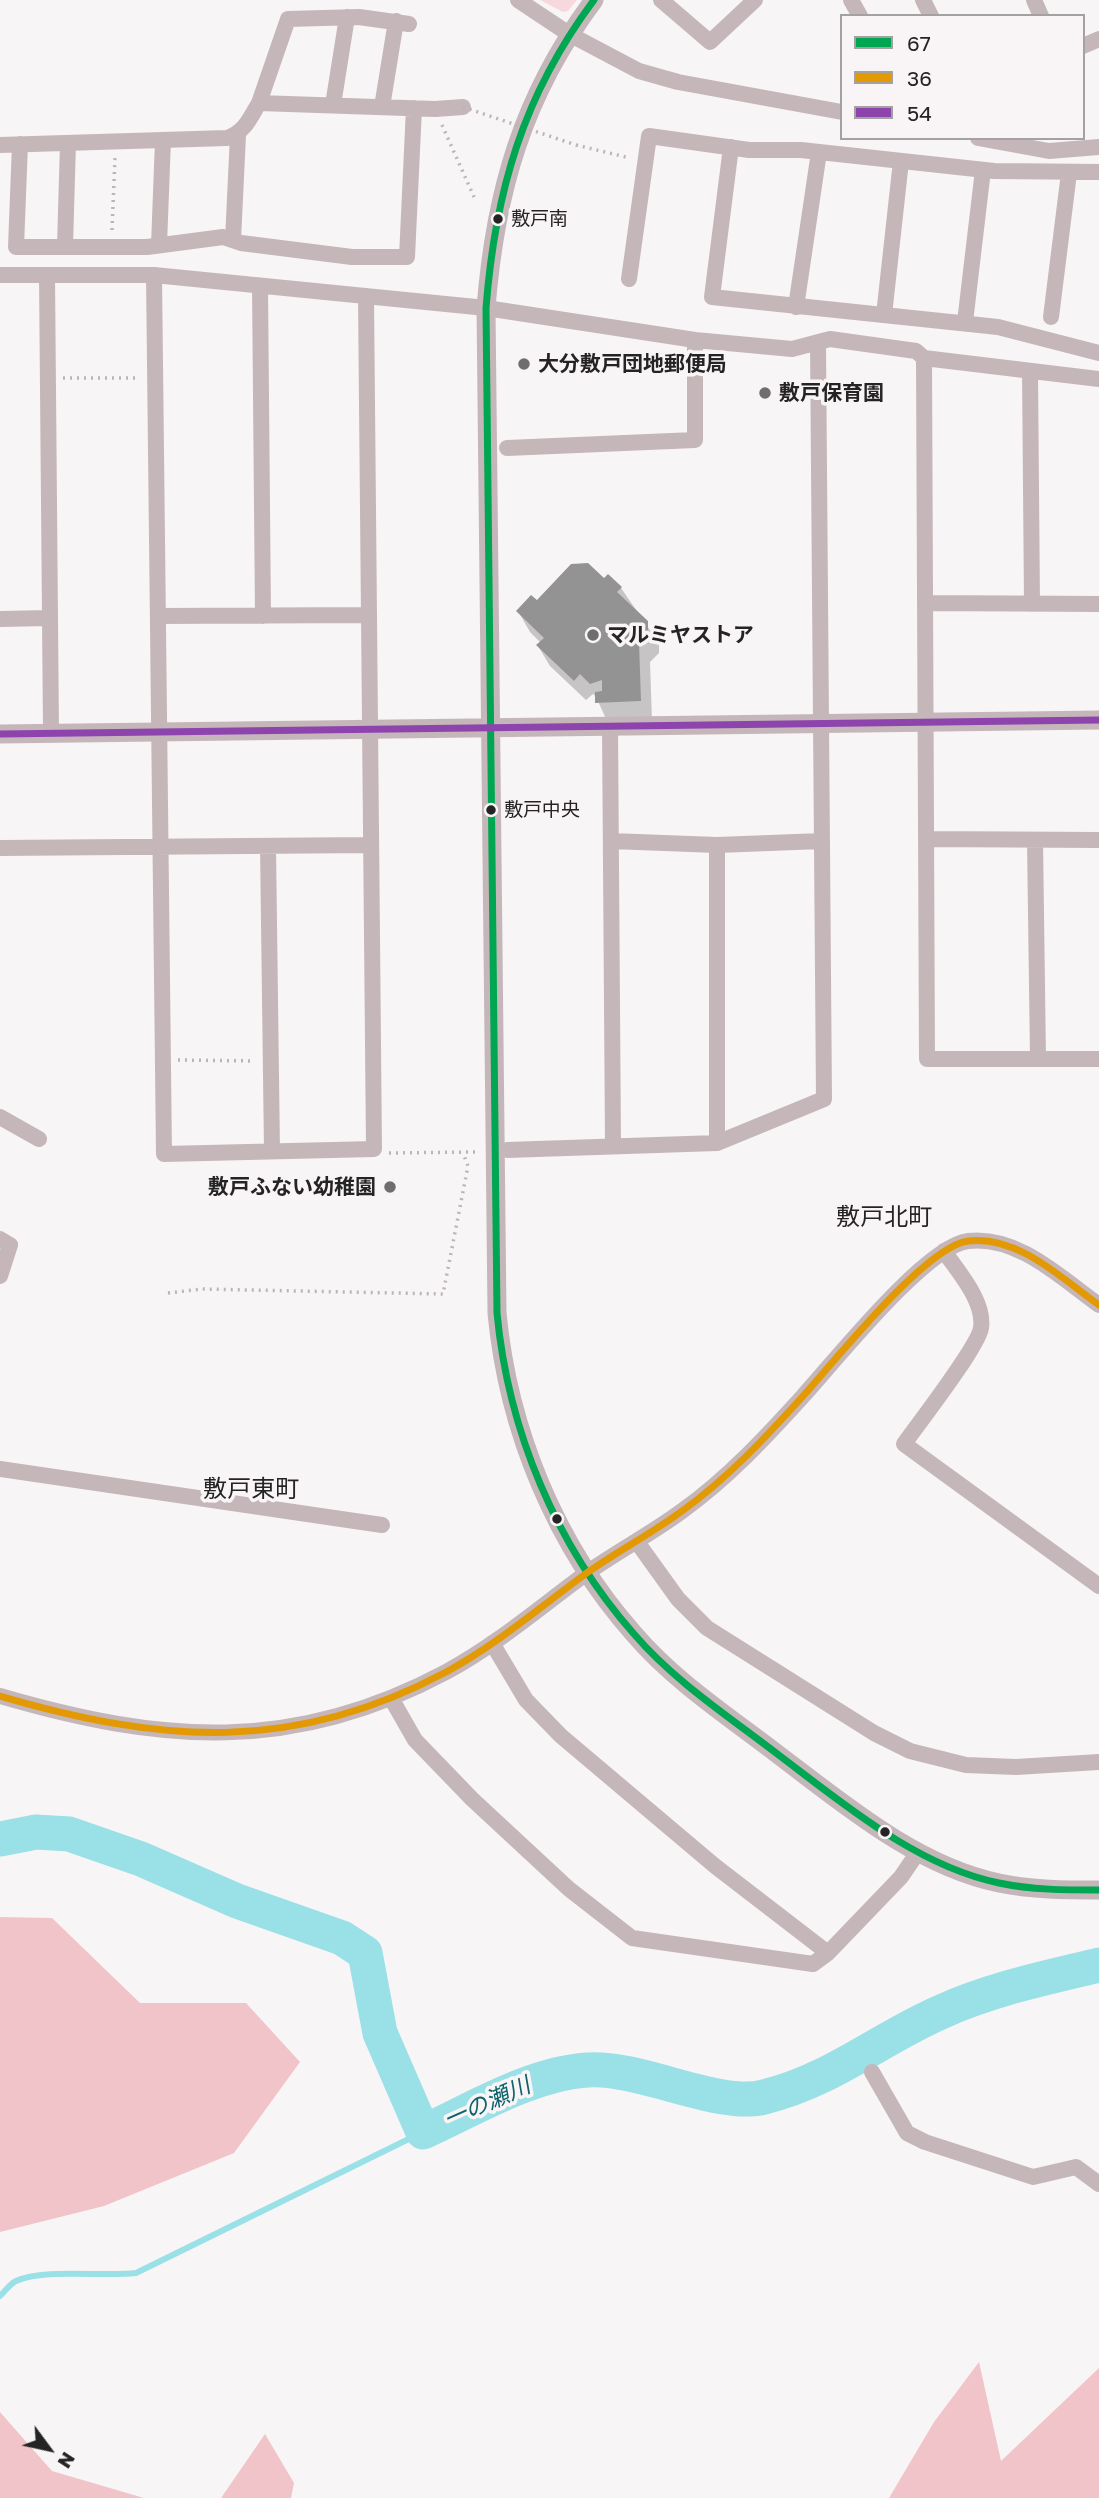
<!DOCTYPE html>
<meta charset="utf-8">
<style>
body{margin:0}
#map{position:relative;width:1099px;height:2498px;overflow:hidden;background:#f8f5f6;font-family:"Golos Text",sans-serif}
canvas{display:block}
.legend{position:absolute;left:840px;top:14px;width:245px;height:126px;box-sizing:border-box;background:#f9f4f5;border:2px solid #a4a1a1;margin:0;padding:9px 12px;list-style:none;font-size:21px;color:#252424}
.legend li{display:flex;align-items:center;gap:14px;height:35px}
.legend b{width:35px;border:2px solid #a4a1a1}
.north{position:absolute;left:14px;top:2414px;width:70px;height:70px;-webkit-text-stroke:5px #f9f4f5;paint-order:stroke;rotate:123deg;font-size:19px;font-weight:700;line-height:28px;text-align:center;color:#252424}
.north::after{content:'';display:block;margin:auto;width:24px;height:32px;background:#252424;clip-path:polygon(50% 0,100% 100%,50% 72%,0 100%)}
</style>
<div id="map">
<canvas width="1099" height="2498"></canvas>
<ul class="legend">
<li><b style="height:9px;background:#00a651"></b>67</li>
<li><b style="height:9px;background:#e29904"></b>36</li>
<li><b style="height:9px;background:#8e44ad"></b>54</li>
</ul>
<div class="north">N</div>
</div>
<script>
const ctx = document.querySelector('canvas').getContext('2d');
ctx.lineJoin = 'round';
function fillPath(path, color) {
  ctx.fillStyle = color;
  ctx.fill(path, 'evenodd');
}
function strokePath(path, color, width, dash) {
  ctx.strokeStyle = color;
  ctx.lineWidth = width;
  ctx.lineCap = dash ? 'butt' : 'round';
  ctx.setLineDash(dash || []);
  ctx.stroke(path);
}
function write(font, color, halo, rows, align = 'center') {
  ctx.font = font + ' "Golos Text","Noto Sans JP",sans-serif';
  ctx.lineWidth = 7;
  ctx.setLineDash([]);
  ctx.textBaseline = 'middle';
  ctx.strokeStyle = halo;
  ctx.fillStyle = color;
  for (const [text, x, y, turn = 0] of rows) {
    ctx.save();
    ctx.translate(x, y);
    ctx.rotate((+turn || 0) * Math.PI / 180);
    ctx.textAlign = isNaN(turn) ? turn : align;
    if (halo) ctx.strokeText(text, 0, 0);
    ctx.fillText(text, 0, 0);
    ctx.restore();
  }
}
fillPath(new Path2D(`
 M540 0H577L568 11 563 12Z`), '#f7d8dc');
fillPath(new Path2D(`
 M0 1917 52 1918 140 2003H246L300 2062 234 2153 104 2206 0 2232Z
 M979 2362 1001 2461 1099 2368V2498H889L934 2422Z
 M0 2412 52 2471 144 2498H0Z
 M265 2434 294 2483 291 2498H221Z`), '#f1c4c9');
fillPath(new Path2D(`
 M604 581 621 588 659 643V653L650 662 652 721 608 723 596 697 593 694 586 700 550 666 538 646 541 643 530 632 518 611Z`), '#0003');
strokePath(new Path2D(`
 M0 2296C5 2291 10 2284 16 2281 43 2268 103 2277 136 2273L423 2132`), '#9ae0e7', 6);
strokePath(new Path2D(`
 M0 1839 36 1832 69 1834 141 1859 237 1901 342 1938 365 1953 380 2033 423 2132C474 2109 530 2074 587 2070 639 2066 719 2109 764 2097 833 2080 879 2039 941 2012 991 1989 1046 1978 1099 1965`), '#9ae0e7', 35);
fillPath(new Path2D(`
 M588 563 604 578 608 574 622 587 617 592 648 621V631L639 641 641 701 595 703V692L602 691V680L590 684 580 674 574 681 536 645 544 638 516 611 531 595 537 600 571 564Z`), '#949393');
strokePath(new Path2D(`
 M442 125 474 197
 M576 145 630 158
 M112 230 115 158
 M63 378H140
 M178 1060 254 1061
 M389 1153 476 1152
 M168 1293 202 1289 443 1294 468 1166 463 1153`), '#bcb4b5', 3.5, [2, 5]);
strokePath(new Path2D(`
 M518 0 569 34 639 71 678 82 842 112
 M661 0 710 42 755 0
 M851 0 860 16
 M923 0 931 16
 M1034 0 1041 16
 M1083 46 1099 39
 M259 103 288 19 359 17 409 24
 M333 105 347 17
 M382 107 396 21
 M978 138 1049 151 1099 147
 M20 144 16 247H147L223 237 241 243 352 257H407L414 108
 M0 145 227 138C245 132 250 118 259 103L435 109 463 107
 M731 147 712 297 998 327 1099 353
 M233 240 238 135
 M159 245 163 140
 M65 246 68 143
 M0 275H154L486 308 695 340 792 349 830 339 916 351 924 358 1099 379
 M47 275 51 732
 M154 275 164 1154 374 1149 366 296
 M629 279 649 136 749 150H801L994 171 1099 172
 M260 286 263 616
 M796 307 819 152
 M884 315 901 161
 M1051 317 1069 173
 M965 322 983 170
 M924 358 927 1059H1099
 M1030 371 1032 604
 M507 448 695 440V340
 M925 603 1099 604
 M158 616 369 615
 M0 619 50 618
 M610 726 613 1145
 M926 839 1099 840
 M1035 840 1038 1059
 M611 841 717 845 822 841
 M717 845V1143
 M268 846 272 1151
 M0 848 371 845
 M0 1117 39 1139
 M507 1150 717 1143 824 1099 818 342
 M0 1239 10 1245 0 1276
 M944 1251C958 1272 985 1301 981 1328 978 1347 919 1423 904 1444L1099 1586
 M0 1469 382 1525
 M637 1542 678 1599 707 1628 874 1733 910 1751 966 1765 1016 1767 1099 1762
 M492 1643 526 1700 561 1736 715 1866 828 1953 901 1877 918 1852
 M0 1696C161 1743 293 1754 446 1672 496 1645 539 1608 584 1575 616 1552 651 1534 682 1511 728 1478 766 1437 804 1395 835 1361 926 1246 968 1241 1018 1235 1061 1278 1099 1305
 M391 1698 415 1740 472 1799 569 1889 632 1938 813 1964 828 1953
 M872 2072 907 2133 925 2142 1033 2177 1076 2167 1099 2184`), '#c5b7b9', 16);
strokePath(new Path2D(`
 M594 0C523 95 495 192 486 308L497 1313C508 1430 556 1546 634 1634 675 1682 731 1718 780 1756 845 1805 917 1866 999 1883 1032 1890 1066 1890 1099 1890
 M0 734 1099 720`), '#c5b7b9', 19);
strokePath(new Path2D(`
 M463 107 576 145`), '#bcb4b5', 3.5, [2, 5]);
strokePath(new Path2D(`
 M594 0C523 95 495 192 486 308L497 1313C508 1430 556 1546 634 1634 675 1682 731 1718 780 1756 845 1805 917 1866 999 1883 1032 1890 1066 1890 1099 1890`), '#00a651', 7);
strokePath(new Path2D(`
 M0 1696C161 1743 293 1754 446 1672 496 1645 539 1608 584 1575 616 1552 651 1534 682 1511 728 1478 766 1437 804 1395 835 1361 926 1246 968 1241 1018 1235 1061 1278 1099 1305`), '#e29904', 7);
strokePath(new Path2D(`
 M0 734 1099 720`), '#8e44ad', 7);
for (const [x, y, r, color] of [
 [498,219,6,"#252424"],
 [524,364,7,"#6f6d6e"],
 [765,393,7,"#6f6d6e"],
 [593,635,7,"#6f6d6e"],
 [491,810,6,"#252424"],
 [390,1187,7,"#6f6d6e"],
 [557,1519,6,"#252424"],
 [885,1832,6,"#252424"]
]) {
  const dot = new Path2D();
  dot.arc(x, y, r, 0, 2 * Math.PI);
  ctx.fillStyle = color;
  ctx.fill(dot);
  strokePath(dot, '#f9f4f5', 2.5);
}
write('19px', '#252424', '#f9f4f5', [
 ["敷戸南",511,219],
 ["敷戸中央",504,810]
], 'left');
write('bold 21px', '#252424', '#f9f4f5', [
 ["大分敷戸団地郵便局",538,364],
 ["敷戸保育園",779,393],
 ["マルミヤストア",607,635],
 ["敷戸ふない幼稚園",376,1187,"right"]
], 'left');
write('italic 23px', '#0c646a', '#f9f4f5', [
 ["一の瀬川",487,2103,-24]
]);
write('24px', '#252424', '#f9f4f5', [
 ["敷戸北町",884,1217],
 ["敷戸東町",251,1489]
]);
</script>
